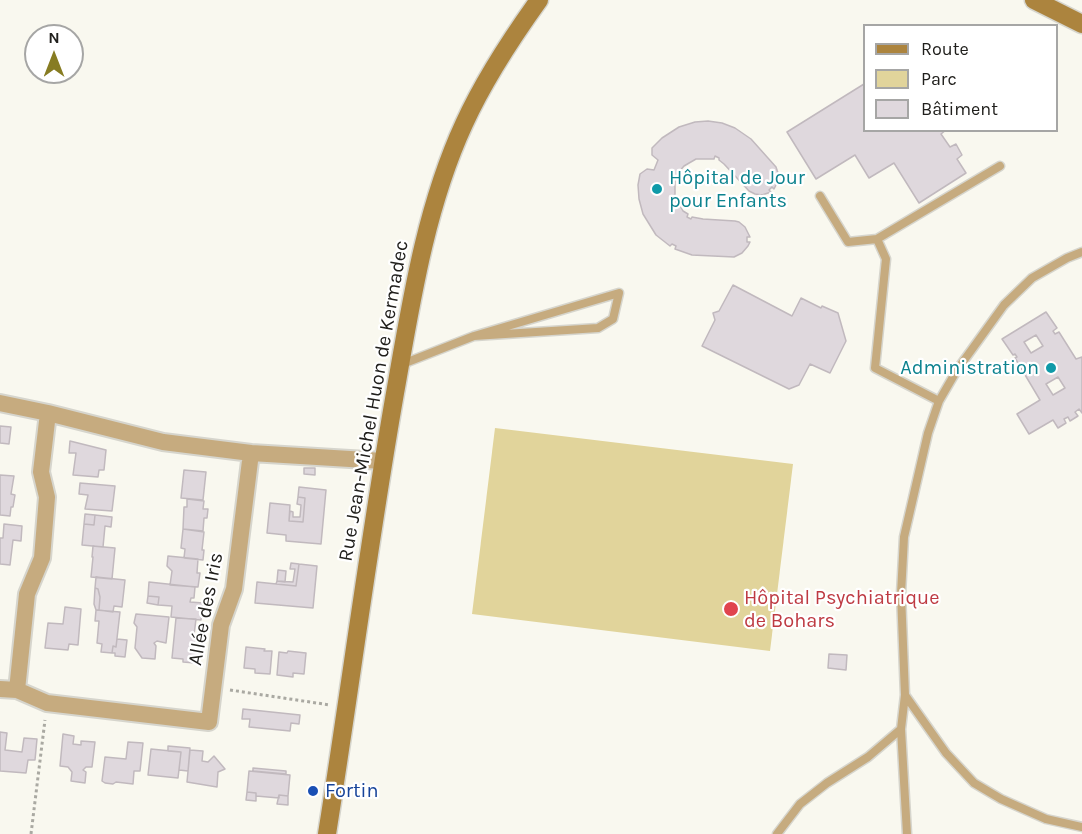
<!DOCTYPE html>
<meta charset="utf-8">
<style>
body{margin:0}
#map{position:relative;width:1082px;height:834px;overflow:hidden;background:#f9f8ef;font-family:Karla,sans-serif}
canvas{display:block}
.legend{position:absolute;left:863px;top:24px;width:195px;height:108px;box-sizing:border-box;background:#fff;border:2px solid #a6a6a5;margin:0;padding:8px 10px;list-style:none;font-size:18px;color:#21201d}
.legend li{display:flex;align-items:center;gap:12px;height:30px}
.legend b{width:30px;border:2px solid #a6a6a5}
.north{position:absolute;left:24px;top:24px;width:60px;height:60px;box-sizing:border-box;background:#fff;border:2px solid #a6a6a5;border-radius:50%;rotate:0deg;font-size:16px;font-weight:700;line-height:24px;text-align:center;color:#21201d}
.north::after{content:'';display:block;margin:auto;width:21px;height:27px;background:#877c22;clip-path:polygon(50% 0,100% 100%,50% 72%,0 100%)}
</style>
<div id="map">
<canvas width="1082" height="834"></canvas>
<ul class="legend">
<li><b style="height:8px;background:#ac843e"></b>Route</li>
<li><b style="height:16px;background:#e1d49b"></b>Parc</li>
<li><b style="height:16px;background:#dfd8dd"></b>Bâtiment</li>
</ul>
<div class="north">N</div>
</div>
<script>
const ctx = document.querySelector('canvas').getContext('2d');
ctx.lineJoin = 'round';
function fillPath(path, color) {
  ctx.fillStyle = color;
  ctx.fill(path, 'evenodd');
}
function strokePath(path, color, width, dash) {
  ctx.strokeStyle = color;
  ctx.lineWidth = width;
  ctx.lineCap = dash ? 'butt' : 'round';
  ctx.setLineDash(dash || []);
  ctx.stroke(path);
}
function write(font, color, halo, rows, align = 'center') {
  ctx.font = font + ' Karla,sans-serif';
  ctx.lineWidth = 4.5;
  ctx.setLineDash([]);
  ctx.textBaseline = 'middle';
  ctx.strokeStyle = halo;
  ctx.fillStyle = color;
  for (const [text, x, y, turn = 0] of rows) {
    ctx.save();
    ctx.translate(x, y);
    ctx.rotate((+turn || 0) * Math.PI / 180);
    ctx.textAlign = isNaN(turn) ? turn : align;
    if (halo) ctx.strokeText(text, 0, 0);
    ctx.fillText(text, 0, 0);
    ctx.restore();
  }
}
fillPath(new Path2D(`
 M495 428 793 464 770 651 472 614Z`), '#e1d49b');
const building = new Path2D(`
 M864 84V130H946L941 134 950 147 956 144 962 155 957 159 966 173 919 203 894 163 869 178 855 155 816 179 787 132Z
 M708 121 722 123 735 128 751 139 776 167 778 173 777 183 774 189 772 187 769 190 771 192 762 195 755 194 749 191 724 164 719 160V158L715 156 714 159H696L684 166 678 173 675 180V197L683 211 688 214 687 217 691 219 692 217 703 219 735 221 739 222 745 227 750 237H747V242H750L748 246 742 253 734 257 692 255 675 249 676 246 672 244 670 246 656 235 643 214 639 199 638 185 640 174 647 169 654 170 658 160 652 155V148L662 138 679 127 695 122Z
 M733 285 792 316 801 298 821 308 822 306 838 313 846 341 830 373 810 364 799 385 789 389 702 346 715 320 713 313 719 311Z
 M1046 312 1057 328 1053 331 1055 334 1059 332 1076 359 1082 357V413L1079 409 1075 412 1078 416 1070 421 1068 417 1064 419 1066 423 1058 428 1053 420 1029 434 1017 414 1040 400 1015 358 1017 357 1015 354 1013 355 1002 339ZM1036 335 1043 346 1031 353 1024 342ZM1058 377 1065 388 1053 395 1046 384Z
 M0 426 11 427 9 444 0 443Z
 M70 441 106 450 104 470H99L98 477 73 475 76 453H69Z
 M304 468H315V475L304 474Z
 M184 470 206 472 203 500 181 498Z
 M0 475 14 476 11 494 15 495 13 507H11L10 516 0 515Z
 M80 483 115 486 112 511 85 509 88 495 79 494Z
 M299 487 326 490 321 544 286 541V535L267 533 270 503 290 505 289 521 303 522 305 498 298 497Z
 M298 497 305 498 303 522 289 521 290 511 293 512V517H300L301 505 297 504Z
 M187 499 204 501 203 509H208L207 518H204L203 531 183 529 184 507H187Z
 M85 514 95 515 94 525 84 524Z
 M95 515 112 517 111 527 105 526 103 547 82 545 84 524 94 525Z
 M4 524 22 526 21 541 13 540 10 565 0 564V538H3Z
 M183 529 204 532 202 550H204L203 560 184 558 185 549 181 548Z
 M93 546 115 548 112 579 91 577 93 557H92Z
 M168 556 198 559 197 573H200L198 587 170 585 172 571 167 566Z
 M291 563 299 564 296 586 276 584 277 581 293 582 295 569H290Z
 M299 564 317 566 313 608 255 603 257 582 296 586Z
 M278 570 286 571 285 582 277 581Z
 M96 577 125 580 122 607 114 606 113 612 99 610 100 597 98 589 95 588Z
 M149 582 195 587 194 598H191L190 602 203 603 201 620 171 617 172 606 158 605 159 597 148 596Z
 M95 588 98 589 100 597 99 610H96L94 604Z
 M148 596 159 597 158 605 147 603Z
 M65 607 81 609 78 645 69 644 68 650 45 648 48 623 63 624Z
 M96 610 120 612 116 647 113 646 112 653 101 652 102 644 97 643 99 621H95Z
 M136 614 169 617 166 643 157 641 154 643 156 646 155 659 142 658 135 648 137 627 134 623Z
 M176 618 196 619 194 635 200 636 195 663 183 662V659L172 658Z
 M117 639 127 640 125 657 115 656V653H112L113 646 116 647Z
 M246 647 265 649 264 651H272L270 674 255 673V669L244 668Z
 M288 651 306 653 304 674 293 673V677L277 675 279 652 287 653Z
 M829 654 847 655 846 670 828 668Z
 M243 709 300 715 299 724 291 723 290 731 249 727 250 719H242Z
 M0 732 7 733 5 750 22 752 24 738 37 739 35 760H28L26 773 0 771Z
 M63 734 74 736 73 744 81 745V741L95 742 92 767H86L83 770 86 772 85 783 71 781 72 772 68 767 60 766Z
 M128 742 143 743 140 771H134L133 784 116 782 113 784 105 783 102 781 105 757 126 759Z
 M168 746 190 748 188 771 179 770 181 752 168 751Z
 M151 749 181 752 178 778 148 775Z
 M190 750 203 751 202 761 208 762 214 756 225 769 218 772 217 787 187 782Z
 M253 768 286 771V774L253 771Z
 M249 771 290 775 288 796 279 795V798L256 796V793L247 792Z
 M247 792 256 793V801L246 800Z
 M279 795 288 796V805L277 804Z`);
fillPath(building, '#dfd8dd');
strokePath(building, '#c1b9be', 1.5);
const lane = new Path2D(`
 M820 196 848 242 877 239 886 259 875 368 939 401
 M877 239 1000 166
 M1082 252 1067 258 1032 278 1004 305 957 370 939 401 928 433 904 537 901 594 905 695 946 753 974 783 1001 799 1046 819 1082 827
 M400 365 474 336 598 328 613 319 619 293 474 336
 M901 729 907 834
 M777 834 800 804 827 783 868 757 901 729 905 695`);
const street = new Path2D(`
 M0 403 48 413 163 442 251 453 383 461
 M0 689 17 690 47 703 209 722 221 625 234 589 251 453
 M17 690 27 594 42 558 47 497 41 472 48 413`);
const secondary = new Path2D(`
 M1034 0 1082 24
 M327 834C351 684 370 532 397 382 412 296 427 204 464 124 484 80 511 39 539 0`);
strokePath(lane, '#d6d5cd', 11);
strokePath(street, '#d6d5cd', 20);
strokePath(secondary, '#d6d5cd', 21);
strokePath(new Path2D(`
 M230 690 330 705
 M31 834 45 720`), '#aaa9a2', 3, [3, 3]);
strokePath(lane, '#c6ab7f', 8);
strokePath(street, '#c6ab7f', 16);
strokePath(secondary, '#ac843e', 18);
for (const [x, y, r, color] of [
 [657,189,6,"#0f9aa8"],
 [1051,368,6,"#0f9aa8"],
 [731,609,8,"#e0444e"],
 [313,791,6,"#1a4fb4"]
]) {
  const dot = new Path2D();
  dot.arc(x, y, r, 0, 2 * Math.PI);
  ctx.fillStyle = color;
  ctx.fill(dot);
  strokePath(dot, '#fff', 2);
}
write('20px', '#0d838f', '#fff', [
 ["Hôpital de Jour",669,178],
 ["pour Enfants",669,201],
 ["Administration",1039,368,"right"]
], 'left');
write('20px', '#21201d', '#fff', [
 ["Rue Jean-Michel Huon de Kermadec",374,401,-80],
 ["Allée des Iris",206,609,-79]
]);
write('20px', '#be3a42', '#fff', [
 ["Hôpital Psychiatrique",744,598],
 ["de Bohars",744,621]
], 'left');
write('20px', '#164399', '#fff', [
 ["Fortin",325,791]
], 'left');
</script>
